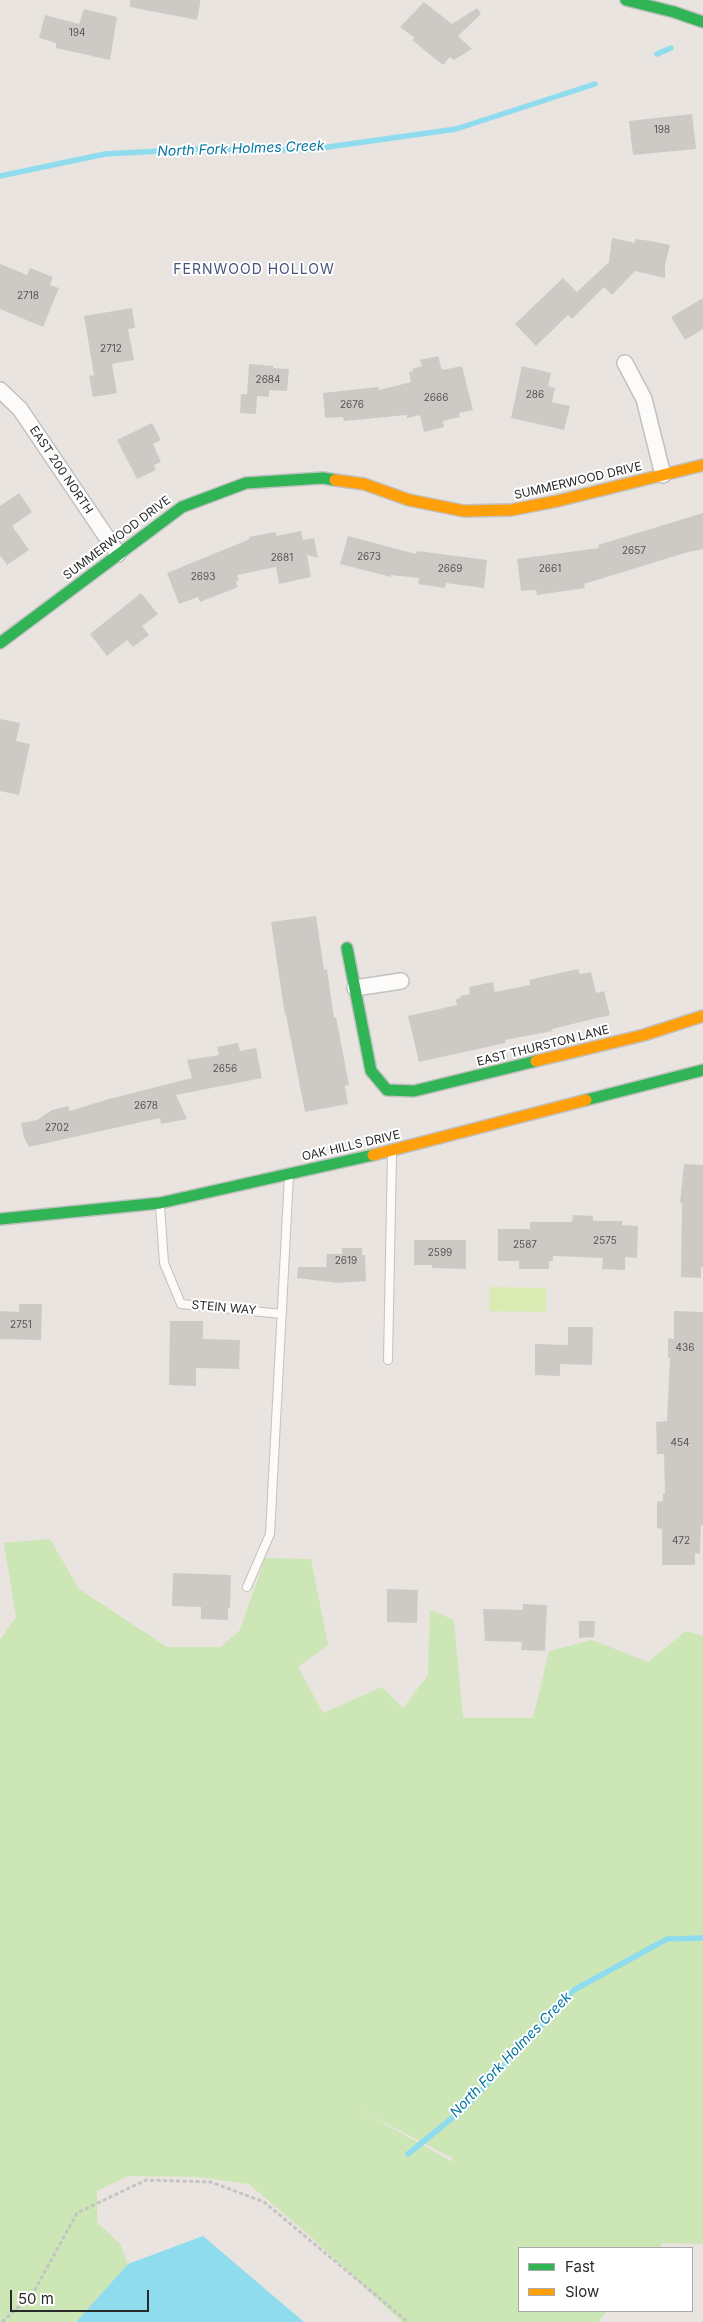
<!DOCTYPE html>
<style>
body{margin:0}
#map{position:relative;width:703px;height:2322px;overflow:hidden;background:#e9e4df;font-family:Inter,sans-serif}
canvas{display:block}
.legend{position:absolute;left:518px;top:2247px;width:175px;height:65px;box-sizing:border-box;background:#fff;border:1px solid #aaa;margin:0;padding:6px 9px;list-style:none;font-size:15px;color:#2a2a2a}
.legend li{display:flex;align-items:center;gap:10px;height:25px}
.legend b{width:25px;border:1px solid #aaa}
.scale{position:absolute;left:10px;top:2290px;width:139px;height:22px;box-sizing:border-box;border:2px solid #2a2a2a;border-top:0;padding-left:6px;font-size:15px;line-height:18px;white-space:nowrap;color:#2a2a2a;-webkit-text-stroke:4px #fff;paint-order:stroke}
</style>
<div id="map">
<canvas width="703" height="2322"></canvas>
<ul class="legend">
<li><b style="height:6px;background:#30b455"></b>Fast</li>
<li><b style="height:6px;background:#ff9f0a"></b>Slow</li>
</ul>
<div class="scale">50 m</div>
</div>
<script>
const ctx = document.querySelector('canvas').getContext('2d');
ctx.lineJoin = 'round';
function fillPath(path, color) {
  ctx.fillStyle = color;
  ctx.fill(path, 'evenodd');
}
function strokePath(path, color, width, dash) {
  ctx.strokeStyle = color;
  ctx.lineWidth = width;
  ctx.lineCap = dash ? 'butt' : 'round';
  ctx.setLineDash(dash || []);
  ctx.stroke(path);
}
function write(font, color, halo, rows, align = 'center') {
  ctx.font = font + ' Inter,sans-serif';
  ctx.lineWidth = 4;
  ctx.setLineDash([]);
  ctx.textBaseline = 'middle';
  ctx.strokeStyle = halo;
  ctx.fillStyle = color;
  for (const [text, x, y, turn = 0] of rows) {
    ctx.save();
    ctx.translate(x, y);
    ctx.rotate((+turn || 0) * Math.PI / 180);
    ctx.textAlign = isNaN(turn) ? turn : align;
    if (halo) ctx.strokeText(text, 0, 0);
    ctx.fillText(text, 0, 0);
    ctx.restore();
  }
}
fillPath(new Path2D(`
 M50 1539 79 1589 167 1647H221L240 1630 265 1558 311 1559 328 1645 298 1667 323 1713 382 1687 403 1708 428 1675 430 1610 454 1620 463 1718H533L549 1651 592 1640 648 1662 686 1631 703 1636V2244L663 2243 659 2248H519V2311H607L598 2322H402L311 2237 249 2184 198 2177 128 2176 97 2191V2222L120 2244 128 2264 76 2322H0V1640L16 1617 4 1543ZM355 2107 452 2158V2162Z`), '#cce6b6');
fillPath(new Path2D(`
 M490 1287 546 1288V1312L489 1311Z`), '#d9eab3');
fillPath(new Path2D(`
 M203 2236 304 2322H76L128 2264Z`), '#8fdcef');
strokePath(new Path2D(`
 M657 54 671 48
 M0 176 105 154 195 149 307 150 456 129 595 84
 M408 2154 467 2106 574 1990 667 1939 703 1938`), '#8fdcef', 5.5);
fillPath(new Path2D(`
 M130 0H200V4L197 20 130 7Z
 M424 2 452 24 477 8 481 14 458 36 472 49 454 60 450 57 443 65 412 40 415 38 400 27Z
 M84 9 117 17 110 60 56 48V43L39 38 45 15 79 24Z
 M692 114 696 149 633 155 629 121Z
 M612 238 635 243V239L651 241 670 245 665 265V278L635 271 612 295 604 287 572 319 568 315 536 346 515 324 563 278 577 292 609 262Z
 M0 264 27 275 30 268 53 277 50 285 59 288 43 327 0 309Z
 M703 298V329L685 340 671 317Z
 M132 308 135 328 128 329 134 360 112 364 117 393 93 397 89 376 94 375 84 316Z
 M438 356 442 370 462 366 473 410 459 413 460 417 443 421 444 427 424 432 420 415 407 418V415L344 421 343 417 325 418 323 393 378 387 379 390 411 382 409 372 413 371 412 369 422 366 420 360Z
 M249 364 273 366V368L289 369 287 391 269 390V397L257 396 256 414 240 413 241 394H247Z
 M522 366 551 373 548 386 555 388 552 402 570 406 564 430 511 418Z
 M152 423 161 440 153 444 161 462 154 465 156 470 137 479 117 440Z
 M19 493 32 512 12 526 29 550 7 565 0 555V506Z
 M703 513V549L688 552 584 584 585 588 537 595 536 590 521 591 517 559 599 548 598 545Z
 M301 531 303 540 314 538 318 558 307 555 311 577 279 584 276 567 237 575 239 580 236 582 238 587 200 602 198 597 179 604 167 573 250 539 249 537 276 532V536Z
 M348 536 416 554 417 551 487 560 484 588 446 583 445 588 418 584 419 578 391 575V577L340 564Z
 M141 593 158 614 142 626 149 635 133 647 127 640 107 656 90 634Z
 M0 719 20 723 16 741 30 744 19 795 0 791Z
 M316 916 324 970 327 969 334 1018 336 1017 349 1085 345 1086 348 1104 305 1112 286 1015H285L271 922Z
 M578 969 580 974 591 972 596 993 604 991 610 1015 552 1029 553 1031 505 1040V1043L419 1062 408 1016 457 1005 456 999 461 998 460 996 470 994 469 987 493 982 495 992 530 985 529 980Z
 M238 1043 240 1051 256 1048 262 1078 176 1095 187 1119 161 1124 160 1118 29 1147 24 1137 21 1123 37 1120 52 1110 68 1106 70 1111 109 1099 192 1078 187 1060 219 1055 217 1047Z
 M684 1164 703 1165V1267H701V1278L681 1277 682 1203H680Z
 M573 1215 593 1216V1221H622V1225L638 1226 637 1258 625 1257V1270L602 1269 603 1258 553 1256V1261H549V1269H519V1261H498V1229H530V1222H572Z
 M414 1240H466V1269L432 1268V1265H414Z
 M342 1248H362V1255H365L366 1281 338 1283 297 1278 298 1267H326L327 1254H342Z
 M19 1304H42L41 1340 0 1339V1311L19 1312Z
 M674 1311 703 1312V1525H701L700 1554 695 1553V1565H662V1529L657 1528V1502L663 1501V1494H665L664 1454H657L656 1422 667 1421 670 1358H668V1338L674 1339Z
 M170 1321H203V1339L240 1340 239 1369 196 1368V1386L169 1385Z
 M568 1327H593L592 1365 560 1364V1376L535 1375V1344L568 1345Z
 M173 1573 231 1575 230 1608H228V1620L201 1619V1607L172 1606Z
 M387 1589 418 1590 417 1623 387 1622Z
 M523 1604 547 1605 545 1651 521 1650 522 1642 485 1641 483 1609 523 1610Z
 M579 1621H595L594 1637 579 1638Z`), '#cdcac6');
const lane = new Path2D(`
 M160 1205 164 1263 181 1304 282 1314
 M388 1360 392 1153
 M247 1587 270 1534 289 1176`);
const street = new Path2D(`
 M625 363 644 399 663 475
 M0 390 20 409 118 554
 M355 988 401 981`);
const fast = new Path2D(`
 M626 0 674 12 703 22
 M0 643 182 507 246 483 323 478 335 480
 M347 948 371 1071 387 1090 414 1091 536 1061
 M586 1100 703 1070
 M0 1219 160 1203 373 1155`);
const slow = new Path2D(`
 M335 480 364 484 409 500 464 511 511 510 557 501 703 465
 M536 1061 644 1035 703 1016
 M373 1155 586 1100`);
strokePath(lane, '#c2c1c1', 10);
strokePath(street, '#c2c1c1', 18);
strokePath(fast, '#c2c1c1', 14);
strokePath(slow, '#c2c1c1', 14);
strokePath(new Path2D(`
 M2 2322 32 2295 77 2213 146 2180 211 2182 264 2202 408 2322`), '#c5c4c4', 3, [4, 2.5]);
strokePath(lane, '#fcfbfa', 8);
strokePath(street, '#fcfbfa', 15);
strokePath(fast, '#30b455', 11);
strokePath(slow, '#ff9f0a', 11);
write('10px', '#545453', null, [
 ["194",77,33],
 ["198",662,130],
 ["2718",28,296],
 ["2712",111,349],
 ["2684",268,380],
 ["286",535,395],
 ["2666",436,398],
 ["2676",352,405],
 ["2657",634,551],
 ["2673",369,557],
 ["2681",282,558],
 ["2669",450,569],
 ["2661",550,569],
 ["2693",203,577],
 ["2656",225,1069],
 ["2678",146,1106],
 ["2702",57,1128],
 ["2575",605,1241],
 ["2587",525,1245],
 ["2599",440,1253],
 ["2619",346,1261],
 ["2751",21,1325],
 ["436",685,1348],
 ["454",680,1443],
 ["472",681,1541]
]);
write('12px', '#2a2a2a', '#fff', [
 ["EAST 200 NORTH",61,470,56],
 ["SUMMERWOOD DRIVE",578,481,-13],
 ["SUMMERWOOD DRIVE",117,538,-37],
 ["EAST THURSTON LANE",543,1046,-14],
 ["OAK HILLS DRIVE",351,1146,-13],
 ["STEIN WAY",224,1308,5]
]);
write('italic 14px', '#0576a4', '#fff', [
 ["North Fork Holmes Creek",241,149,-2],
 ["North Fork Holmes Creek",511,2055,-46]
]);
ctx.letterSpacing = '1px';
write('14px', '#48547e', '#fff', [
 ["FERNWOOD HOLLOW",254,270]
]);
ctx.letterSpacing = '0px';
</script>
